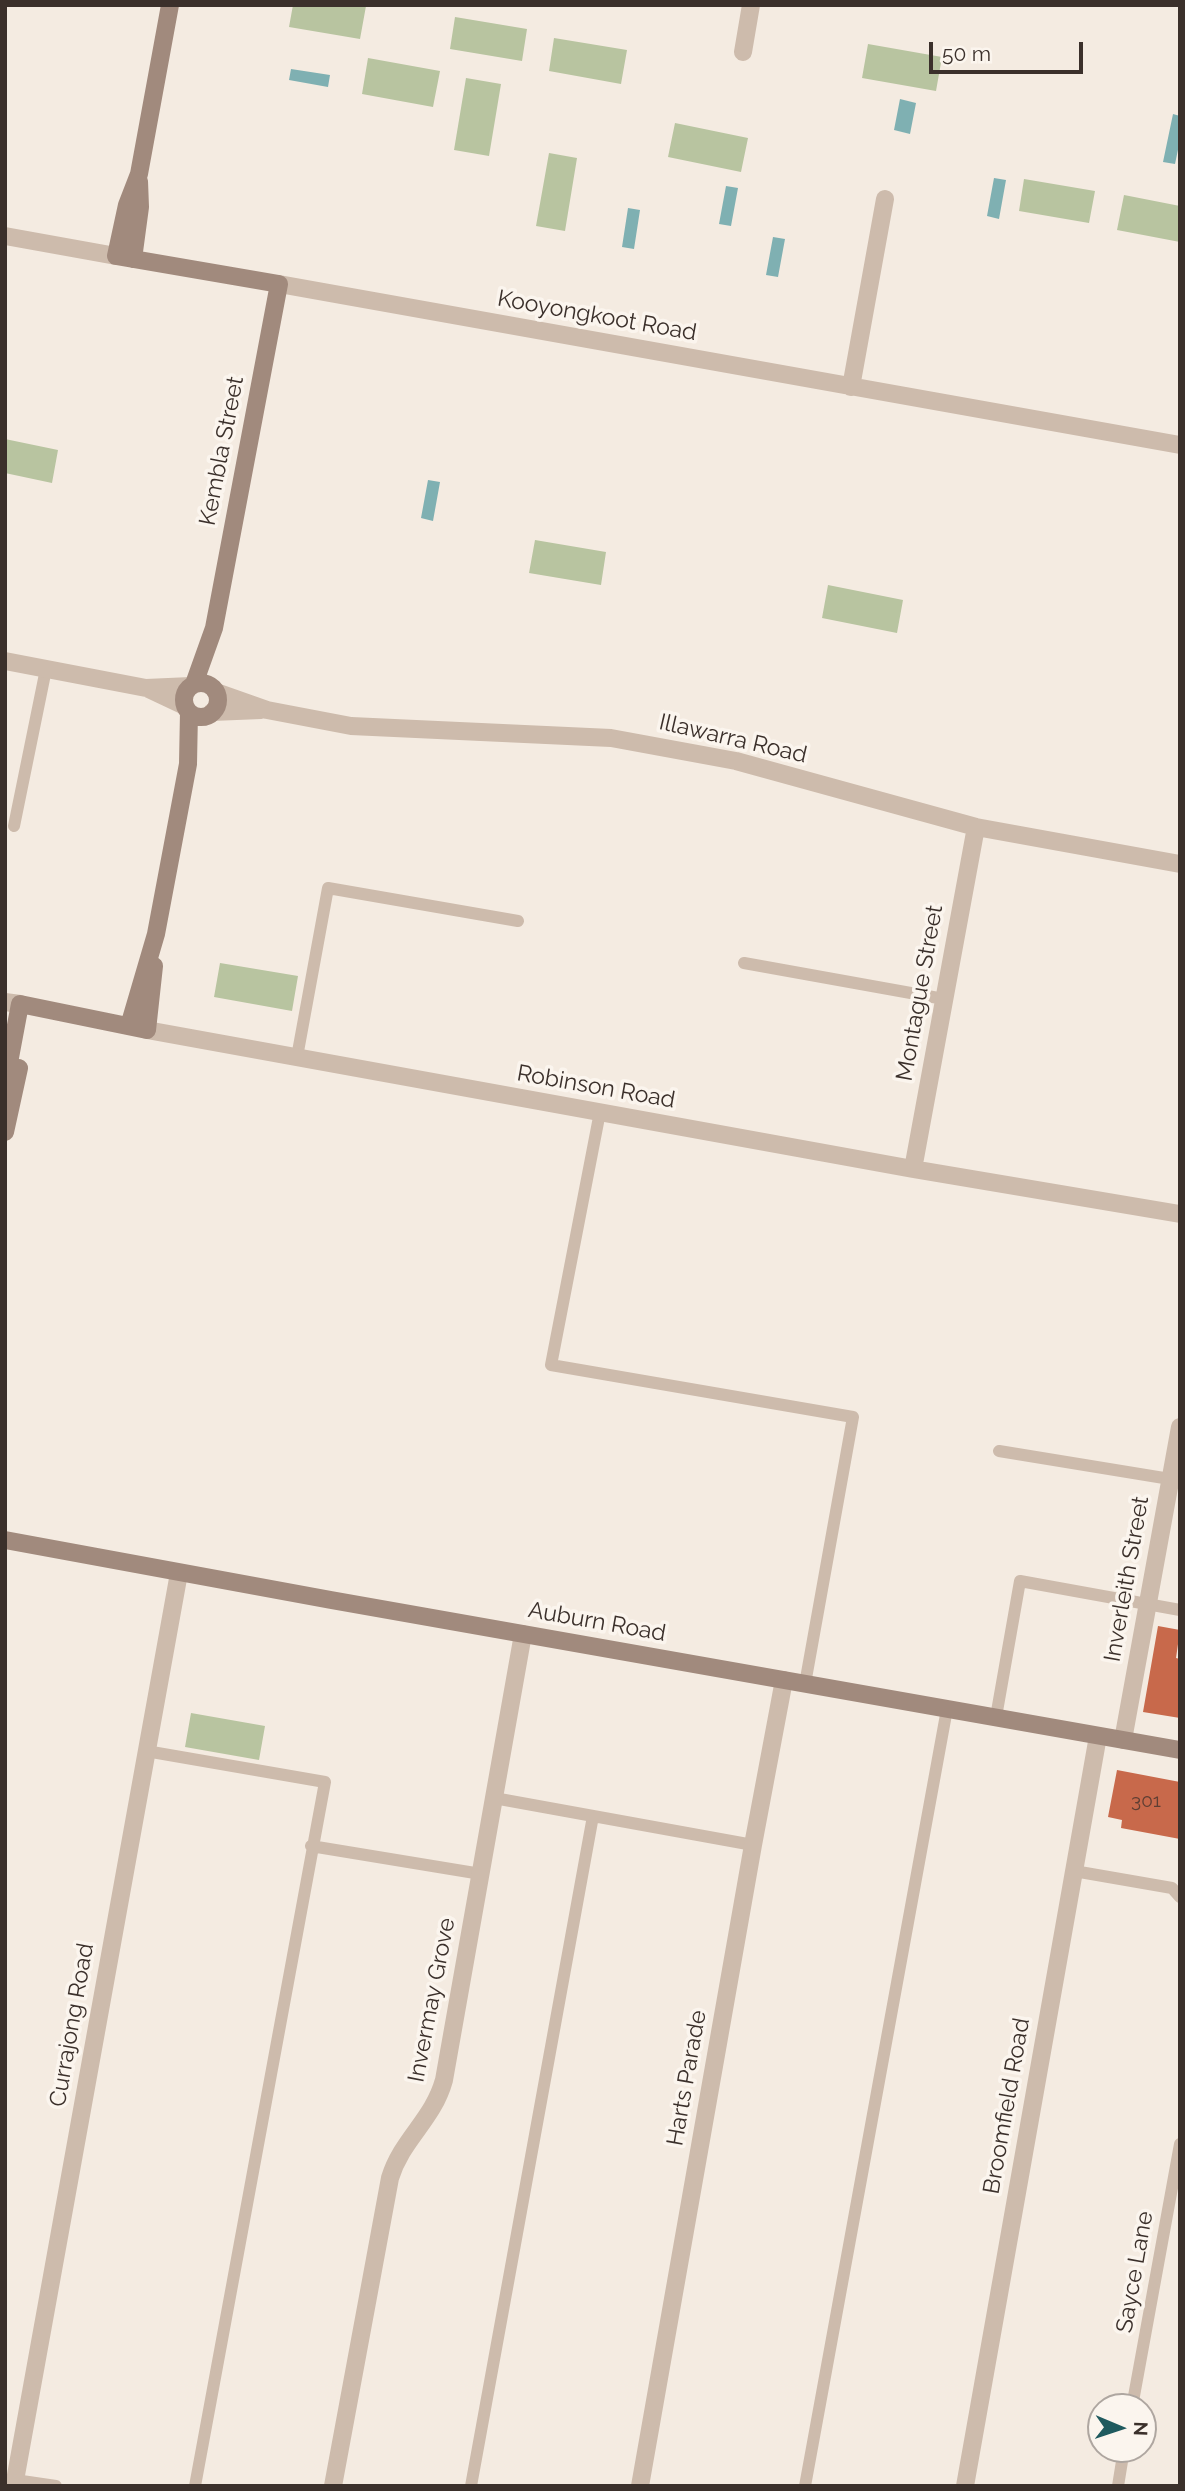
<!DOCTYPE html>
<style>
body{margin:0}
#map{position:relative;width:1185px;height:2491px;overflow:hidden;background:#f4ebe1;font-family:Raleway,sans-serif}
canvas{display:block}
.frame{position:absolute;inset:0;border:7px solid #3b302b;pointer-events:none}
.north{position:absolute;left:1087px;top:2393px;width:70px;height:70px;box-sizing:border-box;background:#fbf5ee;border:2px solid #aea6a0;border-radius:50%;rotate:92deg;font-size:19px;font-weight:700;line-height:28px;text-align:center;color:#3b302b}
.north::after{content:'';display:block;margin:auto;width:24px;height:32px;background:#1f5a5e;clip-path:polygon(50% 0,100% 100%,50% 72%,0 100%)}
.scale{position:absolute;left:929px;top:42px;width:154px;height:32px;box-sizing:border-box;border:4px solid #3b302b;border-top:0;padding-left:9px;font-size:21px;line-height:24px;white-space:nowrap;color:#3b302b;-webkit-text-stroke:5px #fbf5ee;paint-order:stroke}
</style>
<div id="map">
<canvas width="1185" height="2491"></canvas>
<div class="frame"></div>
<div class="north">N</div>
<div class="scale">50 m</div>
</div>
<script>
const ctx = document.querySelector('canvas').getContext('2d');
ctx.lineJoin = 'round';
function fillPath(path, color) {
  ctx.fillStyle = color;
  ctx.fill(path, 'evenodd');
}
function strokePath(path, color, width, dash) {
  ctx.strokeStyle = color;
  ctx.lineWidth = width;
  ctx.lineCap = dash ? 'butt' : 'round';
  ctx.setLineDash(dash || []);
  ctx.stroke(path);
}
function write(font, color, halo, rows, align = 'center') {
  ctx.font = font + ' Raleway,sans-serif';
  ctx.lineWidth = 7;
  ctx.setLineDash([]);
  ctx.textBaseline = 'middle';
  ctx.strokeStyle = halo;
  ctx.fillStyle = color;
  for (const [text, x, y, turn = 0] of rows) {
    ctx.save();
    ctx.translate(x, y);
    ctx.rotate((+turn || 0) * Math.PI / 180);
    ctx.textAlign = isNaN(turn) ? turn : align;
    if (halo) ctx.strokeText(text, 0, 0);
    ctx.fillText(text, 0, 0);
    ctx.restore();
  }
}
fillPath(new Path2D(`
 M293 5 366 6 360 39 289 27Z
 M455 17 527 29 522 61 450 49Z
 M554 38 627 50 621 84 549 71Z
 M868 44 942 57 936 91 862 78Z
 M368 58 440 71 433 107 362 94Z
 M466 78 501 84 489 156 454 150Z
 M675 123 748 138 741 172 668 157Z
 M549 153 577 158 565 231 536 226Z
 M1024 179 1095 191 1089 223 1019 211Z
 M1124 195 1180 206V242L1117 230Z
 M5 439 58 450 52 483 5 473Z
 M535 540 606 552 601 585 529 573Z
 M828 585 903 600 897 633 822 618Z
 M220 963 298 976 292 1011 214 997Z
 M191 1713 265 1726 259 1760 185 1747Z`), '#b8c4a0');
fillPath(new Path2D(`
 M291 69 330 75 328 87 289 80Z
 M900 99 916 103 910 134 894 130Z
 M1173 114 1180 116V140L1175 164 1163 162Z
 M994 178 1006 180 999 219 987 216Z
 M726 186 738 188 731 226 719 224Z
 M628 208 640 210 634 249 622 247Z
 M773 237 785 239 778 277 766 275Z
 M428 480 440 482 433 521 421 518Z`), '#7fb0b2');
fillPath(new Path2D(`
 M1158 1626 1180 1630 1176 1658 1180 1659V1718L1143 1712Z
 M1117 1770 1180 1782V1839L1121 1828 1122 1820 1108 1817Z`), '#c8694b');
strokePath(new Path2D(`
 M14 826 46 669
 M744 963 944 999
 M297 1057 328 888 518 921
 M600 1112 551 1365 853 1417 805 1684
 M999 1451 1170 1479
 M996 1717 1020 1581 1180 1610
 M146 1751 325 1782 195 2486
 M494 1798 753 1845
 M311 1846 481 1874
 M1074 1871 1172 1888 1180 1897
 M1132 2407 1180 2144
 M15 2480 56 2486
 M471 2486 593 1816
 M805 2486 947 1709
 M1118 2486 1124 2449`), '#cdbbac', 12);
strokePath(new Path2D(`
 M743 52 751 5
 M5 236 116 256
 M279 284 1180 445
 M851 387 885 199
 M5 661 146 688 191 686
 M149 689 185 706
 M216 692 267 710 351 726 611 738 736 761 976 827 1180 864
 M212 712 261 710
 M5 1002 20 1004
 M147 1030 913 1169 1180 1214
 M913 1169 976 827
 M1123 1740 1180 1427
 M14 2486 179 1573
 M333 2486 390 2178C402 2139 433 2120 444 2080L523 1634
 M640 2486 753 1845 784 1680
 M965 2486 1098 1736`), '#cdbbac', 18);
strokePath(new Path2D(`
 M170 5 139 174 127 205 116 256 279 284 214 628 194 684
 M133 259 140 207 139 181
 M184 700a17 17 0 1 1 34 0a17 17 0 1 1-34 0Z
 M129 1026 156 934 188 764 189 712
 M5 1084 20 1004 147 1030 154 966
 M5 1132 19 1068
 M5 1540 331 1600 1180 1750`), '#a18a7d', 18);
write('19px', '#5e3e33', null, [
 ["301",1146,1801]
]);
write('23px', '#3b302b', '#fbf5ee', [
 ["Kooyongkoot Road",597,316,10],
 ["Kembla Street",222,451,-79],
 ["Illawarra Road",733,739,13],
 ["Montague Street",920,993,-80],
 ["Robinson Road",596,1087,10],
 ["Inverleith Street",1127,1579,-80],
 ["Auburn Road",597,1622,10],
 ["Invermay Grove",432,2000,-79],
 ["Currajong Road",72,2025,-80],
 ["Harts Parade",687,2078,-80],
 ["Broomfield Road",1007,2106,-80],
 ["Sayce Lane",1135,2272,-80]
]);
</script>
